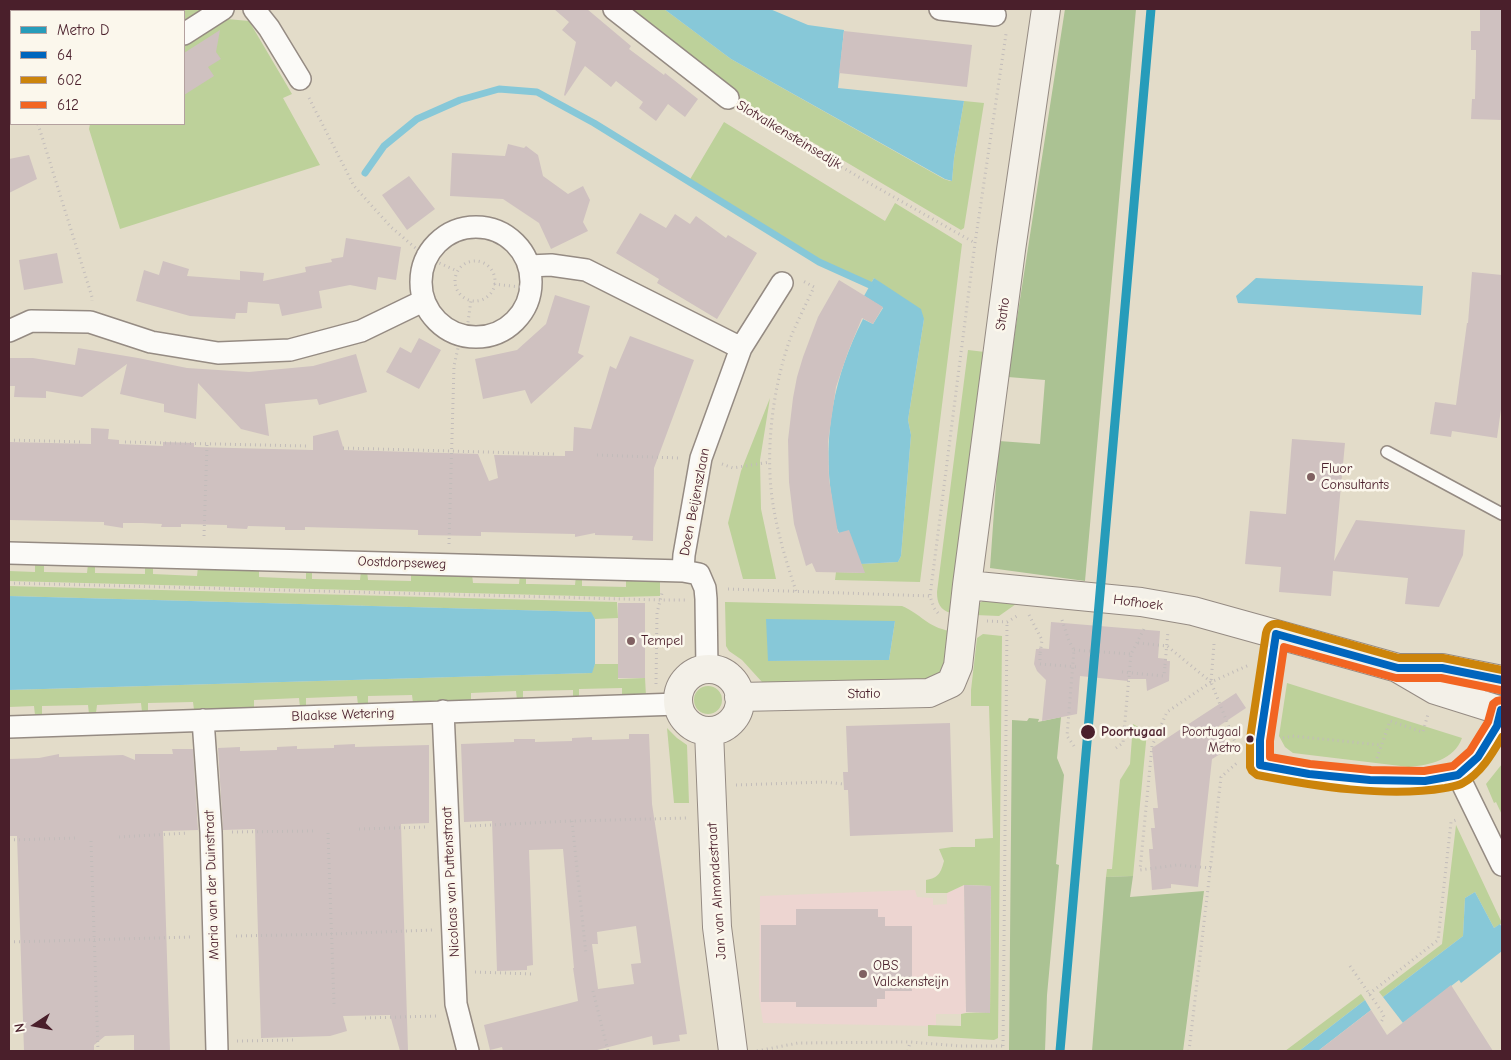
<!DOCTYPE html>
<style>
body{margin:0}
#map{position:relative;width:1511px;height:1060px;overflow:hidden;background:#e3dcc9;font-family:"Comic Neue",sans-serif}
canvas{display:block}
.frame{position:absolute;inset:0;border:10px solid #4a1f2b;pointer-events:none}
.legend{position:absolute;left:10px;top:10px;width:175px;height:115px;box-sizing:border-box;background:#fbf7ec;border:1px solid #b4a19f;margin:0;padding:6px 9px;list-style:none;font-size:15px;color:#4a1f2b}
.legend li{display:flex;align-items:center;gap:10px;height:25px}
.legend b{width:25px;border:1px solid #b4a19f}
.north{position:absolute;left:10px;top:1000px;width:50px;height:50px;-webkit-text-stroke:4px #fbf7ec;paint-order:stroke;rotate:259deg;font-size:14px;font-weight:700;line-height:20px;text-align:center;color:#4a1f2b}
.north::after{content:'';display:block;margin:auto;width:18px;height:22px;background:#4a1f2b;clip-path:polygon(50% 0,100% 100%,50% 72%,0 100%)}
</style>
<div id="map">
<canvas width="1511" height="1060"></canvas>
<div class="frame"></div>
<ul class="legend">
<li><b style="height:6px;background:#279cba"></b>Metro D</li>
<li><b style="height:6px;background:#0065bd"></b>64</li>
<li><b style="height:6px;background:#cc840b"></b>602</li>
<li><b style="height:6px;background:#f26522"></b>612</li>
</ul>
<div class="north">N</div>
</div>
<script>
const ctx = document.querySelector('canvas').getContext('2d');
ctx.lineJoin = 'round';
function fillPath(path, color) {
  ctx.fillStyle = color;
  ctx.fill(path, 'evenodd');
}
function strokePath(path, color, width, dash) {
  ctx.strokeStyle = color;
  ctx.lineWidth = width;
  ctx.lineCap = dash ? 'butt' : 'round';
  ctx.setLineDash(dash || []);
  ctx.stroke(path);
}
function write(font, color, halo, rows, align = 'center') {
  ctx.font = font + ' "Comic Neue",sans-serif';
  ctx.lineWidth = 5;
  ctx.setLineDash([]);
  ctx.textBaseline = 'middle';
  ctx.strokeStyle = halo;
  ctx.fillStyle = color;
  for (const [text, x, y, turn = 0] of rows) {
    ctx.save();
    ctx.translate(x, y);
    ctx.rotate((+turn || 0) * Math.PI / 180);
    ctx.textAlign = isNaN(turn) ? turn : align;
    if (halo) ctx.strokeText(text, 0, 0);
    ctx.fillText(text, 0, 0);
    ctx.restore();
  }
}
fillPath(new Path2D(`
 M964 885 966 1013 961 1014H936V1026L763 1023 759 996 760 896 915 890 917 897 933 898V905L947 904V893Z`), '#edd5d1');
fillPath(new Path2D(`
 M9 9H60L62 11H11V27L9 24Z
 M98 9H205L184 20V11H97Z
 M629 9H664L731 59 944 179 950 181H952L954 158 964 101 984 103 964 228 961 230 736 97 737 93 716 79Z
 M227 19 249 21 292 94 283 98 320 165 120 229 89 129 90 124H184V44Z
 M724 122 885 221 895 203 962 244 920 582 835 580 836 572 864 573 861 564 898 562 901 556 911 435 908 420 924 319 874 278 870 285 819 262 689 181Z
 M968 350 985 352 951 613C940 610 937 603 937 592Z
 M770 398 760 460 761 509 776 579H743L728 523 741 471Z
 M35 563H44V572L87 573 88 564H95V573L145 574V565L153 566V574L197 576 198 567 259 568V577L306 579V570H312V579L360 580 361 571H367L368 580 411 581V572L472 574 473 583 519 584 520 575H526V584H531L575 585 576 576 582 577V586L626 587V578L660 579V596L619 597 9 581V571L35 572Z
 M9 586 617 602 618 618 595 619 590 612 9 596Z
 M986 599 1021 603 1016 604 999 616 975 615 978 604Z
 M725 602 902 606C921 614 927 627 950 631 947 649 949 668 934 680L763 687 762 682 742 660 729 651 726 646ZM895 621 889 660 768 661Z
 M983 634 1002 636 998 1038 994 1040 928 1036V1025L961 1026V1014L966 1013 990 1012 991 886 964 885 947 893H926V880C939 878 941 872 944 861L939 849 952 847H975V839L993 838 989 706H971V690L977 638Z
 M595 664H618V679L645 678 646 696 622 697V688L579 689V698H573V690L523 691V700H517L516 691 471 693V701L413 703 412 695 368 696V705H358L357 696 306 698V707H300L299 698 254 700V708L194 710 193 702 148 703V712H142L141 703 97 705 96 713 89 714 88 705 42 706V715H35L34 706 9 707V690L591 673Z
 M1287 683 1462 738C1454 760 1430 765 1409 767L1293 753 1285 747 1279 736Z
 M694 700a14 14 0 1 1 28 0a14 14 0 1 1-28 0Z
 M1133 724 1147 732 1133 876 1106 877 1107 869H1112L1120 780 1130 764Z
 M667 728 677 738 687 745 689 803H674Z
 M1502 764V815L1496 802 1494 803 1486 784Z
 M1456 825 1502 923 1494 928 1475 892 1465 898 1463 936 1383 997 1379 992 1442 944Z
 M1361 994 1365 1000 1299 1051H1285Z`), '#bdd19a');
fillPath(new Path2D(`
 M1065 9H1136L1085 581 990 568 999 441 1040 444 1045 380 1008 377Z
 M1061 717 1057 758 1064 775 1056 864 1059 865 1047 995 1045 1051H1009L1012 720 1027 721 1029 718 1039 719 1038 722Z
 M1133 876 1130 897 1204 891 1183 1051H1092L1106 877Z`), '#abc293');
fillPath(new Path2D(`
 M664 9H770L808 25 844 30 838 88 964 101 954 158 952 181 945 179 731 59Z
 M874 278 921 309 924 319 908 420 911 435 901 556 898 562 861 564C854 554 844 544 839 533 834 524 833 510 832 500 822 436 834 376 863 319L873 324 883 308 864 296Z
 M1256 278 1423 286 1421 315 1238 303 1236 296Z
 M9 596 591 612 595 619V664L592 673 9 690Z
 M766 619 895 621 889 660 768 661Z
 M1475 892 1494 928 1500 924 1502 928V951L1461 983 1459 980 1403 1023 1383 997 1463 936 1465 898Z
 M1365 1000 1371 1010 1318 1051H1299Z`), '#87c8d8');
strokePath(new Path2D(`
 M365 173 384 146 417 119 460 100 499 89 537 92 594 123 819 262 870 285`), '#87c8d8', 7);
fillPath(new Path2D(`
 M554 9H587L631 46 629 49 664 75 665 73 698 99 685 117 668 104 656 121 639 108 643 102 616 81 611 87 585 66 565 96 564 95 576 42 562 30 569 22Z
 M1480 9H1502V120L1471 119 1472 99H1475L1476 56V50H1471V31H1480Z
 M220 30 216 52 221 59 208 67 214 76 184 95V53Z
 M844 31 972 45 967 87 839 73Z
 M508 144 524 148 526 146 538 155 543 176 568 194 583 186 590 200 583 222 588 231 551 249 539 223 503 199 450 196 452 153 505 156Z
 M29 155 37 179 9 193V159Z
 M409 176 435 209 407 230 382 195Z
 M640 213 666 228 675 214 690 224 696 216 726 238 728 235 757 253 717 319 657 283 659 279 616 253Z
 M346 238 401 247 396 280 378 277 376 290 350 285 319 291 322 308 282 316 279 304 248 302 247 313H236L235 319 190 316 136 301 144 270 159 275 163 261 189 269 187 276 240 280V271L264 273 263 281 306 272 305 267 332 262 331 259 343 257Z
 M57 253 63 283 24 290 19 260Z
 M1472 272 1502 275V402L1497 438 1452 431 1451 437 1430 434 1435 402 1456 405 1467 323H1468Z
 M839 280 883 307 873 324 862 318 848 352 836 387 828 442 829 479 838 533 849 530 865 573 816 572 812 563 806 566 794 524 789 482 788 440 793 398 797 377 803 357 818 317Z
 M555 295 590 306 578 353 584 356 531 404 525 390 483 399 475 359 517 350 546 324Z
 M630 336 694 360 654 468 653 541 632 540 633 536 595 535V533L575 537V534L481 532V536L418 535V530L305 527V530H285V527L248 526 247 529 227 528V525L181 524V527H161L162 524 142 523H123V528L104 525V522L9 520V442L91 444V428L109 429 108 439 119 440V444L163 446V442L194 443V447L313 450V436L338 430 344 450 478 454 489 481 498 478 494 455 565 456V451H573L574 427 591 429 610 366 616 369Z
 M419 338 441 350 419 389 386 372 400 347 411 353Z
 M78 348 138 358 187 368 249 372 313 366 356 354 367 392 319 405 317 399 265 404 269 436 241 429 198 383 196 419 164 412V404L120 394 127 364 82 397 46 391V398L14 397 15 386H9V358H33L75 365Z
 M1292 439 1345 443 1334 561 1356 520 1465 530 1463 555 1439 607 1405 604 1408 578 1333 571 1331 596 1279 592 1281 567 1245 564 1250 511 1286 514Z
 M618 603H645V678H618Z
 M1051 622 1160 631 1158 658 1167 659V661H1170L1169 681 1147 691 1146 679H1128V681L1080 676 1077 714 1042 721 1046 680 1037 671 1034 664 1036 649H1039V648L1049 649Z
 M1236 693 1246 708 1216 728 1230 748 1212 759 1198 887 1171 884V888L1152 890 1149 849H1153L1151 828H1155L1153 808H1158L1152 748Z
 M950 723 953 832 850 836 848 790H844L843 772H848L846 726Z
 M629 734H649L652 804 687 1034 679 1035 680 1041 653 1045 652 1036 593 1051H503L502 1047 490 1050 484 1025 578 1001 573 968H574L563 849 529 850 533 965 527 966V970L497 971 492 821 464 822 461 744 514 742V739H535V742L572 741V738L592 737V740L629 739ZM636 926 641 963 631 964 634 984 598 989 592 944H598L597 932Z
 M355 744V747L429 745V823L401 824 408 1051H400L390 1015 343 1016 347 1031 330 1036 261 1038 255 829 223 830 218 748 240 747V751L277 750V747L297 746V749L334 748V745Z
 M172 749H193L198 830 163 831 170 1051H134V1035L105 1036 94 1045V1051H24L17 836H10L9 759 39 758 59 754V757L123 755 135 760V754H173Z
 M964 885 991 886 990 1013 966 1012Z
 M796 909H878V917H885V926H912V991H885V999H877V1007H796V1002H761V925H796Z
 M1451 985 1493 1051H1318L1371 1010 1387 1035Z`), '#cfc1c0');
const lane = new Path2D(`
 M1387 452 1502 514`);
const street = new Path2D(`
 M254 9 269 28 300 79
 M614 9 728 98
 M940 9 995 15
 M82 11 83 9
 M184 34 223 9
 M9 36 11 38
 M9 112 11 111
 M421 282a55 55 0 1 1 110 0a55 55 0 1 1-110 0Z
 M529 266 551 265 586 270 741 348
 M9 331 31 321 90 322 151 342 218 353 290 350 361 331 423 301
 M9 553 683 571 699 574 705 588 706 599 707 669
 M683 571 684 555 701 458 741 348 782 283
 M1276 634 1260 740V765L1309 774 1370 780 1425 781 1458 775 1478 757 1497 726 1501 710
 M443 711 456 1004 468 1051
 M203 720 211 832 217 1051
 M9 727 678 704
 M1458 775 1502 865`);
const secondary = new Path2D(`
 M967 585 1141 602 1193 611 1398 668H1442L1502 680
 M1399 669 1435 690 1502 711
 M678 700a31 31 0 1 1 62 0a31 31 0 1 1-62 0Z
 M739 697 929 693 951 683 958 666 967 585 1011 250 1046 9
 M709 731 717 927 733 1051`);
strokePath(lane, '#958b83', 14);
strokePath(street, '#958b83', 24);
strokePath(secondary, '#958b83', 30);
strokePath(new Path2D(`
 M309 98 354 186 391 227 426 257 457 271
 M747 110 862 179 975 243
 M38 124 92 297V301
 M455 281a20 20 0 1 1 40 0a20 20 0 1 1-40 0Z
 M494 284 520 287
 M9 440 84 442
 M125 442 307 446
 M343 448 556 454
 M597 455 679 458
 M722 464 733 468 770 462
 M204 536 207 444
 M449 544 454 366 458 348 466 337 471 300
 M9 583 661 600H685
 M728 589 930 596
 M796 591C787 564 779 538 774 510 764 457 772 390 790 339 797 322 806 304 814 287L803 281
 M938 613 934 608 930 596 975 243 1006 34
 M1029 615 1042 640 1040 654
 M1062 620 1069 641 1074 650 1067 736 1074 746
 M987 621 1007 622 1017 616
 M1138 643 1167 646 1211 682
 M1214 644 1211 682 1237 747
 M1074 650 1131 654
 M1165 665 1168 631
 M656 684 657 613 662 593
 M1283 738 1292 736 1381 745
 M1116 748 1123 743 1131 654 1145 627
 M1377 758 1390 721 1423 732 1428 714
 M736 785 825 782 843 784
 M572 821 586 954
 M470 826 572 821 689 818
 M359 829 427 827
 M232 832 316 831
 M328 833 334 1004
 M119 837 188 833
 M9 840 77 838
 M91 841 98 1051
 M1211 868 1177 865 1140 870 1152 746 1167 712 1211 682 1249 665
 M236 936 332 934 432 930
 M9 942 192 937
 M1350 966 1382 1012 1384 1017 1380 1024
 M475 972 533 974
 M593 991 608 1051
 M1369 994 1438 940 1451 822 1456 820
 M365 1018 436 1016
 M237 1041 297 1040
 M757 1051 798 1043 910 1042 960 1046H1003
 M908 1051 910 1042
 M1003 1051 1007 622
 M1189 1051 1221 777 1238 762`), '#c2bcba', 3, [1, 4]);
strokePath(lane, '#fbfaf7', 11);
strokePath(street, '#fbfaf7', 21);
strokePath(secondary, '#f3f0e8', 28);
strokePath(new Path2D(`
 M1040 654V664L1079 667
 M1122 672 1164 676 1165 665`), '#c2bcba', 3, [1, 4]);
strokePath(new Path2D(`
 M1276 634 1260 740V765L1309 774 1370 780 1425 781 1458 775 1478 757 1497 726 1501 710
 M1276 634 1398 668H1442L1502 680`), '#0065bd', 8);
strokePath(new Path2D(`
 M1502 670 1443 658H1399L1279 624C1272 623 1268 626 1266 633L1250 739V767L1252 771 1257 775C1314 786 1387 798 1445 788 1450 787 1458 786 1463 783 1481 773 1492 754 1502 737`), '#cc840b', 8);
strokePath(new Path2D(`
 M1500 690 1441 678H1396L1284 647 1270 741V757L1310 764 1371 770 1424 771 1453 766 1470 751 1488 722 1493 704 1497 701 1502 700`), '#f26522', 8);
strokePath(new Path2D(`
 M1060 1051 1151 9`), '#279cba', 9);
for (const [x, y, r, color] of [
 [1311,477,5,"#806162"],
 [631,641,5,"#806162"],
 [1088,732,8,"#4a1f2b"],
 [1250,739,4.5,"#4a1f2b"],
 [863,974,5,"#806162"]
]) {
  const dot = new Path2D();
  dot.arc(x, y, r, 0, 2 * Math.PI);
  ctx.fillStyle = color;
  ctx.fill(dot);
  strokePath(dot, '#fbf7ec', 2);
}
write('13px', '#4a1f2b', '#fbf7ec', [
 ["Poortugaal",1241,732],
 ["Metro",1241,748]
], 'right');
write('14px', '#4a1f2b', '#fbf7ec', [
 ["Slotvalkensteinsedijk",789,135,31],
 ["Statio",1003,314,-82],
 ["Doen Beijenszlaan",695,502,-79],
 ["Oostdorpseweg",402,563,2],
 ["Hofhoek",1138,603,7],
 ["Statio",864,694,-1],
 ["Blaakse Wetering",343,715,-2],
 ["Nicolaas van Puttenstraat",451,882,-93],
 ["Maria van der Duinstraat",212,885,-92],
 ["Jan van Almondestraat",717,891,-94]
]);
write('14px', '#4a1f2b', '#fbf7ec', [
 ["Fluor",1321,469],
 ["Consultants",1321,485],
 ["Tempel",641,641],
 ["OBS",873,966],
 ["Valckensteijn",873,982]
], 'left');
write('bold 14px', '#4a1f2b', '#fbf7ec', [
 ["Poortugaal",1101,732]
], 'left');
</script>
